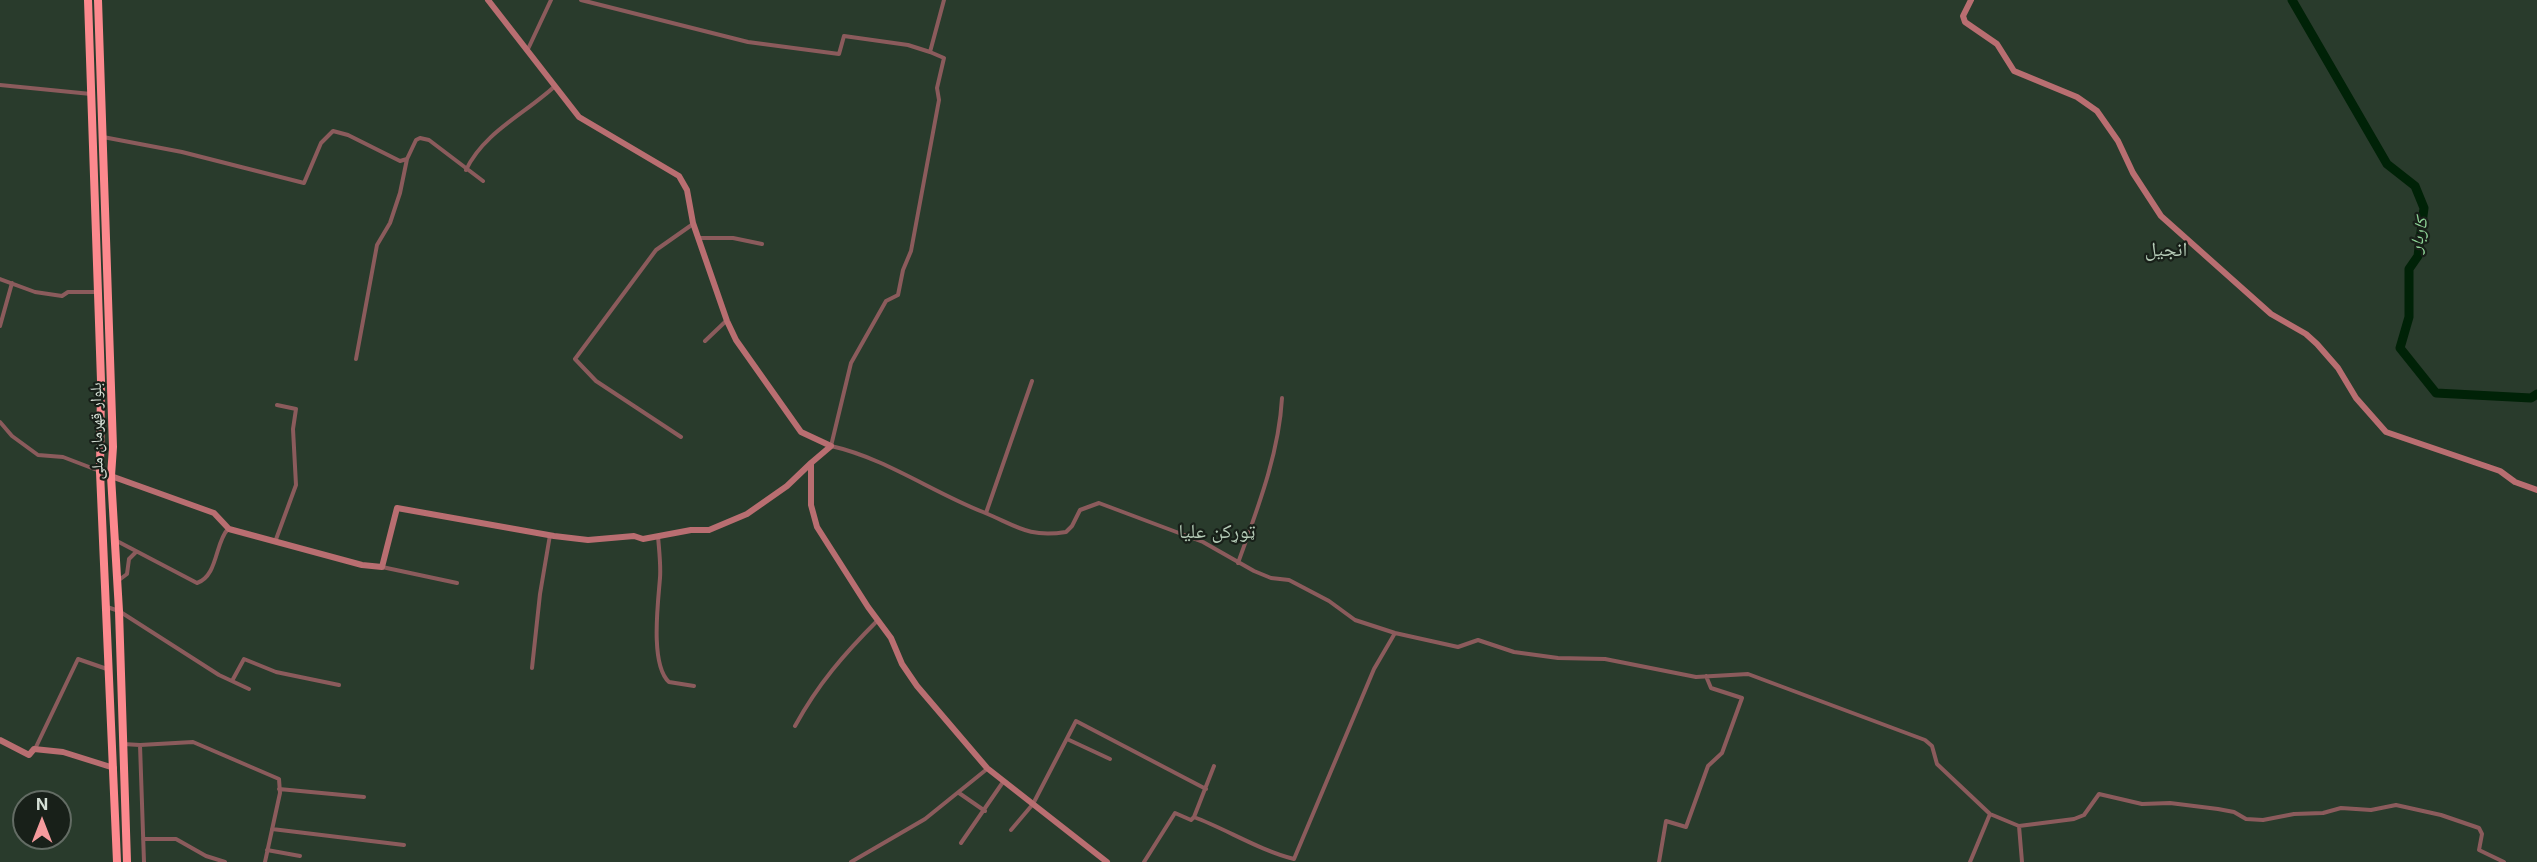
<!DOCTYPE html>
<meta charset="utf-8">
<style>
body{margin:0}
#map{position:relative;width:2537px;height:862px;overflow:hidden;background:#293b2c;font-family:Inter,sans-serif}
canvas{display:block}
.north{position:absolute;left:12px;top:790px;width:60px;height:60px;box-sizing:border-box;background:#182019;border:2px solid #636c64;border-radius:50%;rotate:0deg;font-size:16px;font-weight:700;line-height:24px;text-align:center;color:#d4dfd5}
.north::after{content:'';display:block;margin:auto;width:21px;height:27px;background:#f59b9d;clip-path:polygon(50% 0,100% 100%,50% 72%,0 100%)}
</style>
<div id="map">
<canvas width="2537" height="862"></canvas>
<div class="north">N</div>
</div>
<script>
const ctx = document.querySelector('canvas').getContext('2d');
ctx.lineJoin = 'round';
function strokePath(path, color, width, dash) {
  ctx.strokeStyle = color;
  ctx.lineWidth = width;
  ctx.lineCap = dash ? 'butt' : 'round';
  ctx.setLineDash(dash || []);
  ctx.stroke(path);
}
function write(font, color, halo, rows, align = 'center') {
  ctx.font = font + ' Inter,"Noto Naskh Arabic",sans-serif';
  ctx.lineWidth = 4.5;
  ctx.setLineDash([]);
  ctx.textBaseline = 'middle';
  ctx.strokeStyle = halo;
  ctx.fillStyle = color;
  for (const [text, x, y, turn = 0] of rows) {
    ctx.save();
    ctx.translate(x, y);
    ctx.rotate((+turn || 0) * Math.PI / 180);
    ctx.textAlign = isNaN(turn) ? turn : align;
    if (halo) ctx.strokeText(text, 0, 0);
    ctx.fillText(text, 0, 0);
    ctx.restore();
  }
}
strokePath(new Path2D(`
 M2292 0 2387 164 2415 186 2424 208 2418 256 2409 269V317L2400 348 2436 393 2531 398 2537 394`), '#002207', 9);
strokePath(new Path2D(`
 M581 0 748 42 839 54 844 36 908 45 930 52
 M944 0 930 52 944 58 937 88 939 100 911 251 903 270 898 295 886 301 851 363 831 446C885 458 932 492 983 512 1017 526 1028 538 1066 532L1072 526 1080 510 1099 503 1203 542 1254 571 1271 578 1289 580 1329 601 1355 620 1395 633 1458 647 1478 640 1514 652 1558 658 1605 659 1696 677 1748 674 1925 740 1932 746 1937 764 1990 814 2019 826 2022 862
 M528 49 551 0
 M0 85 91 94
 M103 137 182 152 304 183 321 143 333 131 348 135 400 161 407 159 416 140 420 138 429 140 483 181
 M466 170C484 132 525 114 555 86
 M699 238H733L762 244
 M0 279 35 292 62 296 68 292H98
 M0 326 12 283
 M705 341 726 321
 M356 359 377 245 390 223 400 193 407 159
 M0 422 12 436 38 455 63 457 110 475
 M681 437 596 381 575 359 656 250 693 224
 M986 513 1032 381
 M658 536C659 550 661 564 660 578 658 603 650 665 669 682L694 686
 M115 540 197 583C218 576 215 542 228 529
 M275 542 296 485 293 429 296 409 277 405
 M1238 563C1257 510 1279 454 1282 398
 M382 567 457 583
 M119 580 127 574 129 559 136 552
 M107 607 119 611 219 675 249 689
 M532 668 540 594 550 535
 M232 681 244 659 276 672 339 685
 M795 726C818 684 844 654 878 620
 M1067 739 1110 759
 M123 744 140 745 144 862
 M140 745 193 742 279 779 280 793 265 862
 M35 749 78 659 107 669
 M279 789 364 797
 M959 793 985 811
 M1194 817 1214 766
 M2019 826 2074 819 2084 815 2099 794 2142 804 2170 803 2218 809 2234 812 2246 819 2263 820 2294 814 2323 813 2341 808 2371 810 2396 805 2441 815 2479 828 2482 834 2479 850 2504 862
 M272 829 404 845
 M1011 830 1033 804 1076 721 1206 789
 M143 839H176L206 856 225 862
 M961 843 1003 782
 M267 850 300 856
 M851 862 925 819 987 769
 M1144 862 1175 813 1191 820 1194 817C1228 830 1259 850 1294 859L1374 669 1395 633
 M1659 862 1666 821 1686 827 1708 766 1722 753 1742 698 1711 688 1706 676
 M1970 862 1990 814`), '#8b5b5c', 4);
strokePath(new Path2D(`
 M488 0 579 117 679 176 687 190 693 223 727 321 736 340 801 432 831 446 811 463V505L817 527 868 607 891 638 902 664 917 686 987 768 1107 862
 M1971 0 1963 16 1965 22 1997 44 2014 71 2077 97 2097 111 2118 141 2133 173 2161 216 2271 314 2306 334 2317 344 2338 368 2356 398 2386 432 2500 471 2515 482 2537 490
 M111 476 214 513 229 529 362 565 382 567 397 508 554 536 588 540 634 536 643 539 691 530H709L747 514 787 486 811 463
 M0 740 29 755 34 749 63 752 114 768`), '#b96e71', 6);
strokePath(new Path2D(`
 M88 0 101 381 100 472 117 862
 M98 0 113 447 111 476 119 611 127 862`), '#fc898e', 8);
write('16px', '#d4dfd5', '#182019', [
 ["بلوار قهرمان ملی",97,431,-91]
]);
write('italic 18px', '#8fd598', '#182019', [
 ["کاربار",2419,235,-79]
]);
write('20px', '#b5cbb7', '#182019', [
 ["انجيل",2166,250],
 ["ټوړکن علیا",1217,532]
]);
</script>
